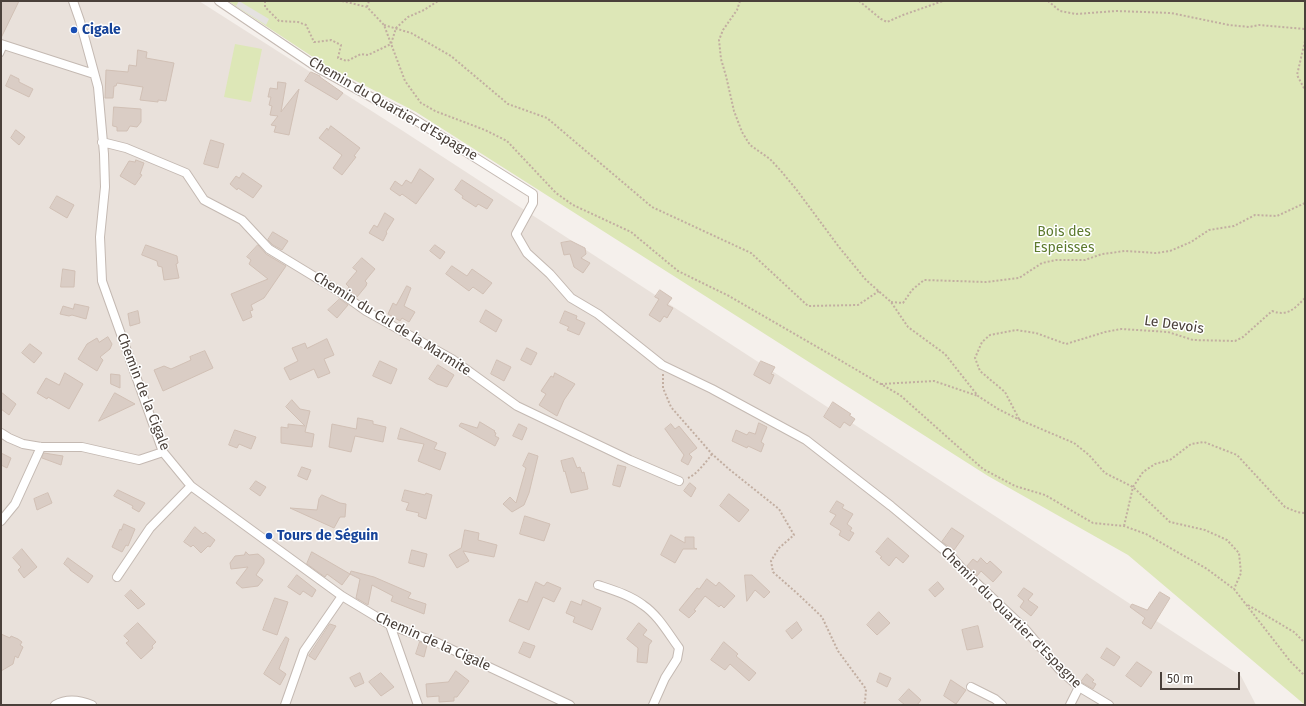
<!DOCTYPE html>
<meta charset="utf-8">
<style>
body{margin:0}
#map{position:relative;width:1306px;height:706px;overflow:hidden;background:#f5f0ec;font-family:"Fira Sans",sans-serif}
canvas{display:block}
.frame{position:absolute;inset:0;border:2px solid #4a403a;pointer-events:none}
.scale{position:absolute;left:1160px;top:672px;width:80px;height:18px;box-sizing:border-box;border:2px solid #4a403a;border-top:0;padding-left:5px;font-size:12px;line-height:14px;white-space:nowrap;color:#4a403a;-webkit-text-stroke:3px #fff;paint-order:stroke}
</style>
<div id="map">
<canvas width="1306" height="706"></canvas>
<div class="frame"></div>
<div class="scale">50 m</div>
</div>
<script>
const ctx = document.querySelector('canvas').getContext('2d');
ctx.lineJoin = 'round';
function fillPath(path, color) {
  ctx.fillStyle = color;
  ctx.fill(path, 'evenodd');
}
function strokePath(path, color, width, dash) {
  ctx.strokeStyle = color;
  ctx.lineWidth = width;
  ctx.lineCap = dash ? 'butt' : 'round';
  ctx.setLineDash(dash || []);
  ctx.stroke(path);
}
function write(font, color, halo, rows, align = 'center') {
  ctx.font = font + ' "Fira Sans",sans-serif';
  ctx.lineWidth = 3;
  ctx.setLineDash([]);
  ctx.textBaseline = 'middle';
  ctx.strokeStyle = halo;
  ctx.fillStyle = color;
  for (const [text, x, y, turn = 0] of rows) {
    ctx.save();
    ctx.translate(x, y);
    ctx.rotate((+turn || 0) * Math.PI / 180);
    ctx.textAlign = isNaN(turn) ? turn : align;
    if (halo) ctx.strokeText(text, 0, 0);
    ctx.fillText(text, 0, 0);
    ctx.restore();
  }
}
fillPath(new Path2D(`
 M1 1H199L403 131 1241 676 1256 705H1Z`), '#e9e1db');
fillPath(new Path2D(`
 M228 1H1305V705L1128 555 988 476 416 112 325 65Z
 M235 44 262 49 251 102 224 97Z`), '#dde7b7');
fillPath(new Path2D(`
 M239 1 269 19 266 25 236 6Z`), '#e5e2e0');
const building = new Path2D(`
 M1 1H19L1 38Z
 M138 50 147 52 146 58 174 63 166 101 158 100V102L140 100 143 87 117 83 116 86H114L113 98H105L106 70 128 72 129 65 136 66Z
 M311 72 320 76V77L343 93 337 100 305 81Z
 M11 75 19 79V82L33 89 29 97 6 86Z
 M278 82 286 83 281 112 299 89 289 135 274 132 276 126 271 125 278 116 270 115 272 106 269 105 271 97H268L270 88 277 89Z
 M114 107 141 109V122L137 127 130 126 127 131H117V127L113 126Z
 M331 126 360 148 354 156 356 157 342 175 333 168 342 155 319 138 327 128 328 130Z
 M16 130 25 137 19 145 11 138Z
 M211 140 224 144 218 168 204 164Z
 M136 160 144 163 140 174 142 175 135 185 120 176 129 161 135 162Z
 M420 169 434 179 416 204 402 194 400 196 390 189 395 181 402 186 406 180 411 183Z
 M243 173 262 186 253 198 238 188 237 190 230 184 236 176 239 178Z
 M462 180 493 200 487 209 478 204 476 207 462 198 463 196 455 190Z
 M57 196 74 205 67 218 50 208Z
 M385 213 394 219 386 232 387 233 383 241 369 233 374 225 377 227Z
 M273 232 288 241 282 250 273 245 268 240Z
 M571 241 585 248 586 254 581 258 590 263 583 273 574 267 570 254 564 255 561 243Z
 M146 245 177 256 178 263 176 264 179 278 164 280 162 267 158 266 157 261 142 255Z
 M258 245 266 254 286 266 264 298 251 305 253 310 250 311 252 317 243 321 231 294 268 279 249 264 251 260 247 257Z
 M435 245 445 252 440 259 430 251Z
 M362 258 375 269 365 281 367 283 366 286 357 297 349 292 347 290 349 287 346 284 357 271 353 268Z
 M452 266 467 276 472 269 492 283 483 294 473 287 469 291 446 274Z
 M63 269 75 271 74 287H61Z
 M407 286 411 288 404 306 415 312 409 322 402 318 400 321 388 314 393 303 396 305Z
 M660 290 672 298 667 305 673 308 667 318 664 316 660 322 649 315 659 299 655 297Z
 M340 299 348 305 337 318 328 310Z
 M75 304 89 307 86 319 72 315 69 316 60 314 63 306 73 309Z
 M486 310 502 320 496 332 480 322Z
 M138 311 140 323 130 326 128 314Z
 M565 311 577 316 576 319 585 323 579 335 567 330 569 327 560 323Z
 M108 337 112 344 110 349 100 357 103 360 97 371 78 359 87 344 97 338 99 342Z
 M327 339 334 355 324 359 330 373 318 378 314 369 290 380 284 368 298 361 292 348 305 343 307 348Z
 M30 344 42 353 34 363 22 353Z
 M527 348 537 353 531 365 521 360Z
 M205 351 213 368 163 391 154 370 164 366 171 369 191 360 190 357Z
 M497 360 511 367 504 381 491 374Z
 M380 361 397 369 391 384 373 376Z
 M761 361 775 367 771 374 774 375 770 384 754 375Z
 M438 365 454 375 447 387 437 384 429 379Z
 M65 373 83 384 69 409 48 397 47 399 37 393 46 378 59 385Z
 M555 373 575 384 564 400 557 416 539 405 546 394 541 391 551 376 553 377Z
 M111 374 120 375V388L111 384Z
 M1 392 16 404 9 415 1 409Z
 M115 393 135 404 99 421Z
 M292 400 300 409 310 411 305 432 314 434 312 447 281 443V427L288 428V424L305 426 286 407Z
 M833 402 851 414 849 415 855 419 850 426 844 422 840 428 824 417Z
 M358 418 373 421V424L386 427 383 442 355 436 351 452 329 447 332 424 356 429Z
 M480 422 495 431 494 432 496 433 495 436 499 438 495 446 459 426 461 423 477 428Z
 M759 423 767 427 761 442 764 444 761 452 748 446 747 448 732 441 736 430 747 435 749 432 755 434Z
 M519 424 527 428 522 440 513 436Z
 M671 424 675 429 679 426 697 448 689 454 692 457 688 465 681 461 684 455 665 429Z
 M401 428 437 443 434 449 446 453 440 470 418 461 424 444 398 439Z
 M235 430 256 437 251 449 239 444 237 448 229 445Z
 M1 453 11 458 7 468 1 465Z
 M44 453 63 456 61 465 42 458Z
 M529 453 538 456 529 493 524 505 512 512 503 504 510 497 516 503 526 468 523 466Z
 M573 458 577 468 580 467 582 473 584 472 588 489 571 493 565 471 564 472 561 461Z
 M618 465 626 467 620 487 613 485Z
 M302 467 311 470 307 480 298 476Z
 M256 481 266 487 260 496 250 489Z
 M690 483 696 488 691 497 684 491Z
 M118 490 145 503 139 512 132 508 133 506 114 496Z
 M405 490 425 495 426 493 432 495 426 519 418 516 419 513 406 510 409 503 402 501Z
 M48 493 52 503 37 510 34 499Z
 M729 494 749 510 739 522 720 506Z
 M322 495 340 503 346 504 345 517H340L334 528 290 508 317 510 319 499Z
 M837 501 844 505 842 508 853 514 847 524 852 528 850 531 854 533 849 541 839 535 841 531 830 524 836 515 830 512Z
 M525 516 550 524 544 541 520 534Z
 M124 524 135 529 128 546 126 545 122 552 112 547 120 529 121 530Z
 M195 527 203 534 205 532 215 540 210 547 208 546 201 553 193 545 191 547 184 542Z
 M952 528 964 536 954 550 942 542Z
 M465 530 479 533 478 540 497 545 494 557 463 551 469 561 457 568 449 555 461 548Z
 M671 535 685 543V537H694V548L697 549H683L675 563 661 555Z
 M888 538 909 556 903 563 896 557 889 566 880 558 882 557 876 552Z
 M22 549 37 567 24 578 18 570 21 567 13 558Z
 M412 550 427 554 424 567 409 563Z
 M246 552 249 555 258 554 264 559V563L256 575 263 580 258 586 242 588 236 583 248 567 231 569 230 563 235 556 244 555Z
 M312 552 350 574 351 571 374 577 411 593 408 598 426 604 424 614 391 601 393 596 372 585 368 605 356 598 360 579 350 574 342 585 327 574 325 577 307 564Z
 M68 558 93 576 88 583 70 570V569L64 564Z
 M981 558 987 564 990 561 1002 572 993 582 981 571 977 576 967 566 973 559 977 562Z
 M297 575 316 590 312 597 303 591 300 595 288 587Z
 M745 575H752L770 592 764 598 755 590 747 601Z
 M707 579 716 586 719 582 735 596 724 608 721 605 719 607 705 596 694 610 696 611 689 618 679 610 697 588 699 589Z
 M536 582 544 586 547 582 561 588 554 602 543 597 529 630 509 621 519 599 527 602Z
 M938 582 944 589 935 597 929 590Z
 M1024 588 1033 594 1028 600 1038 607 1031 616 1020 607 1024 601 1018 596Z
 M131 590 145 604 138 609 125 596Z
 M1160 592 1170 598 1151 629 1142 623 1145 618 1130 607 1132 604 1147 610Z
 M275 598 288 602 277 635 263 630Z
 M583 600 601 608 592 630 573 622 575 617 566 613 571 601 581 605Z
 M879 612 890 623 877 635 867 625Z
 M797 622 802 630 792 639 786 631Z
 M138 623 156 642 152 646 153 648 141 659 126 643 129 641 124 636Z
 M639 623 647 630 643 635 652 641 649 645 647 663 637 662 638 648 627 639Z
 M330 624 336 626 315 660 309 656Z
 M978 626 983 647 967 650 962 630Z
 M1 634 10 638 11 636 18 639 22 642 20 645 23 647 18 658 15 656 13 664 1 671Z
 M286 637 289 639 279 669 286 674 280 685 264 674Z
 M420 642 427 645 424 657 416 654Z
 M524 642 535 646 530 658 519 653Z
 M724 642 738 654 736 656 756 673 749 681 730 664 725 670 711 660Z
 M1107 648 1120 657 1114 666 1101 658Z
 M1137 662 1152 672 1141 687 1126 676Z
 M456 671 469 681 457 697H454V701L439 702V696L427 697 426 684 448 682Z
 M360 673 364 683 355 687 350 678Z
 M381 673 394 687 381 696 369 682Z
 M880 673 891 678 887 687 877 682Z
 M1087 674 1094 680 1092 682 1096 684 1093 689 1081 682Z
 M951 680 966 690 956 704 944 696Z
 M909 689 921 700 917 705H905L899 700Z`);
fillPath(building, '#dacdc5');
strokePath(building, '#d1c0b5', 1);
const service = new Path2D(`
 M1 54 5 45`);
const minor = new Path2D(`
 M73 1 80 21 98 87 104 154 105 187 100 237 102 281 163 452 191 486 342 596 390 625 438 643 570 705
 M219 1 318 68 382 103 409 116 533 194V203L516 234 527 253 550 274 571 298 598 314 662 365 712 389 806 440 891 506 951 556 966 573 1025 629 1059 669 1079 687 1109 705
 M1 44 94 74
 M102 142 126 148 186 173 204 200 242 220 269 249 338 291 366 311 452 359 517 406 630 460 679 481
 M1 433 9 438 23 444 41 447H82L139 460 163 452
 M1 521 15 504 41 447
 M117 577 150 528 191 486
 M598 585C613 590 630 595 643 605 658 615 668 633 679 648L677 659 665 678 653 705
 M390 625 418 705
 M971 687 995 699 1002 705
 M55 705C67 698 80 700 92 705
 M285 705 304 651 342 596
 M1070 705 1079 687`);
strokePath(service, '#c4b9b2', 6);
strokePath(minor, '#c4b9b2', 10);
strokePath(new Path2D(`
 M265 1V7L279 21 298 22 306 25 314 42H317L331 40 341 45 338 58 347 61 361 54 368 55 391 44 396 28 408 17 424 10 438 1
 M342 1 367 7 384 25 405 81 421 103 435 111 485 130 507 141 556 193 573 205 631 232 678 271 729 296 900 395 983 469 1015 486 1045 495 1093 523 1124 526 1146 534 1207 569 1234 589 1290 661 1305 676
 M740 1 737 10 723 30 719 40 721 59 726 76 734 111 742 132 750 145 770 159 781 171 796 189 839 247 866 280 891 302 908 327 945 354 978 396 998 409 1020 420 1074 443 1089 455 1105 473 1133 487 1170 522 1205 530 1227 540 1239 553 1241 573 1234 589
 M859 1 881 19 887 22 903 15 943 1
 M1048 1 1060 11 1076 14 1116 11 1171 13 1229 25 1249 27 1259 25 1305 29
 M367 7 369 1
 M384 25 411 33 451 56 508 104 547 118 652 207 751 253 808 306 858 305 879 291
 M1305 41 1297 75 1305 90
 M891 302 903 303 912 290 924 280 986 282 1019 278 1042 263 1056 260H1085L1102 254 1125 251 1156 253 1170 251 1191 242 1209 230 1234 226 1255 215 1277 216 1305 203
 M663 374V388L671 407 712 454 730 470 779 509 794 535 779 548 771 561 773 572 799 595 822 617 838 651 866 689 865 702 863 705
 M881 384 934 381 978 396
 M1019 419 1005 392 980 371 975 358 982 342 990 335 1016 330 1036 333 1066 344 1105 332 1121 329 1168 332 1193 340 1235 341 1243 337 1272 311C1288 317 1295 308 1305 298
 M688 478C697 474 706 462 712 454
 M1124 526 1133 487 1143 472 1155 464 1170 460 1191 444 1204 442 1237 455 1285 507 1297 512 1305 513
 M1248 605 1294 632 1305 643`), '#c2aea1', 2, [2, 2]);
strokePath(service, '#fff', 4);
strokePath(minor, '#fff', 8);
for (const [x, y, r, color] of [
 [74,30,4,"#1a4fb4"],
 [269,536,4,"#1a4fb4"]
]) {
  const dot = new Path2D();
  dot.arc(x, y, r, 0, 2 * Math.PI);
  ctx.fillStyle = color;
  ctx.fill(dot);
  strokePath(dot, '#fff', 1.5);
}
write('bold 14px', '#164399', '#fff', [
 ["Cigale",82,30],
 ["Tours de Séguin",277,536]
], 'left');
write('14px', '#4a403a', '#fff', [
 ["Chemin du Quartier d'Espagne",393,109,30],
 ["Chemin du Cul de la Marmite",392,324,32],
 ["Le Devois",1174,325,8],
 ["Chemin de la Cigale",143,392,69],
 ["Chemin du Quartier d'Espagne",1011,618,45],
 ["Chemin de la Cigale",433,642,24]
]);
write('14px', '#5d7a2e', '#fff', [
 ["Bois des",1064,232],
 ["Espeisses",1064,248]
]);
</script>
